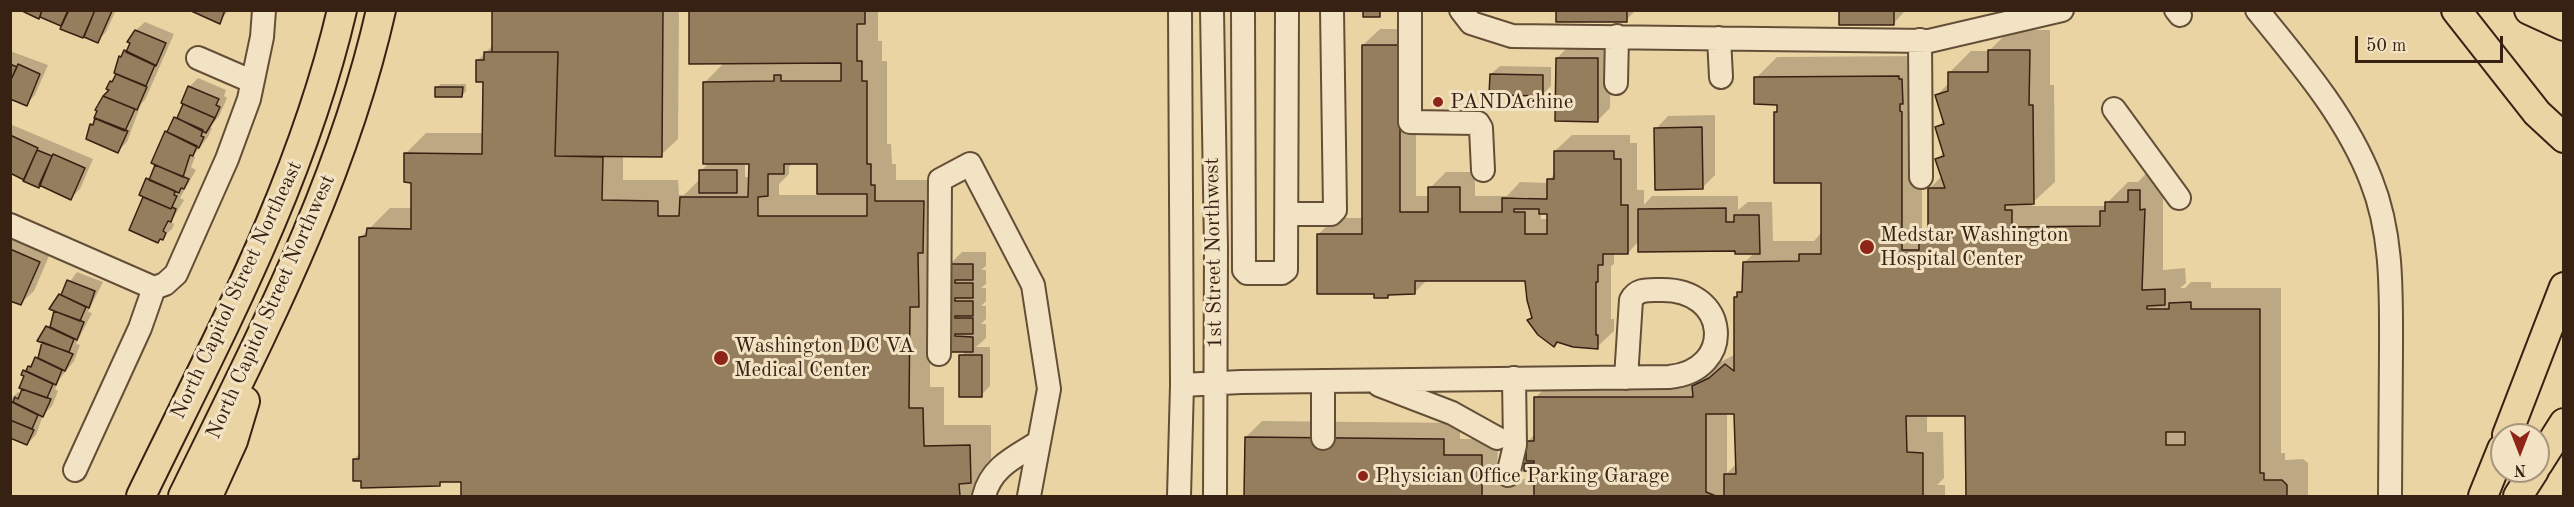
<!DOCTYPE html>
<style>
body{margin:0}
#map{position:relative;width:2574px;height:507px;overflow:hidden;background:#ebd4a4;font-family:"Old Standard TT",serif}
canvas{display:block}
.frame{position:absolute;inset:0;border:12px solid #372113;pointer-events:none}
.north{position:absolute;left:2490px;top:423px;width:60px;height:60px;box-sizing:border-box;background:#f2e3c4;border:2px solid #a7957d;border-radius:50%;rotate:180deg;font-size:16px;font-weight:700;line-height:24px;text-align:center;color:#372113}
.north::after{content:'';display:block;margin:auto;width:21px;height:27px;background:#8f2418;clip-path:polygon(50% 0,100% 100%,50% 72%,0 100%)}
.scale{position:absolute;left:2355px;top:36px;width:148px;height:27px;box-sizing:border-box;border:3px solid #372113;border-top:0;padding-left:8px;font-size:18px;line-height:21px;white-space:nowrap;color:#372113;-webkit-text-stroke:4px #f2e3c4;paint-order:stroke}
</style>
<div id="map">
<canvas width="2574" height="507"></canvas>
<div class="frame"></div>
<div class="north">N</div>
<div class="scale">50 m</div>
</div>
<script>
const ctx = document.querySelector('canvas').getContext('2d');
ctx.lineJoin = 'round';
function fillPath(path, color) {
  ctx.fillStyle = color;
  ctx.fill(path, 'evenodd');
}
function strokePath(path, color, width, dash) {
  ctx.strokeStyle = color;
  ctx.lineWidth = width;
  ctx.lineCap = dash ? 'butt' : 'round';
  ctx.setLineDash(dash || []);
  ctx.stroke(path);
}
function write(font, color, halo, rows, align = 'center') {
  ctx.font = font + ' "Old Standard TT",serif';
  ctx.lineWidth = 6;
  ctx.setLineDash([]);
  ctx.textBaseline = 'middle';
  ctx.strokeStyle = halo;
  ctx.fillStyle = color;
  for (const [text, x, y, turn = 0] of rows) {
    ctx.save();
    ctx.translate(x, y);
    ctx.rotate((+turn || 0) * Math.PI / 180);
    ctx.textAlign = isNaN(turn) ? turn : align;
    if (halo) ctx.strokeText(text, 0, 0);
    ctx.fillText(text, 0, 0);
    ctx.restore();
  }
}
fillPath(new Path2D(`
 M24 10H116L106 32 97 41Z
 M192 10H229L219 22Z
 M494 10H679L678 139 661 155H623V180H678L679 195H684L701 178V171L709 163 705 82 725 62 690 10H878V41H882V61H887V144H891L892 164H896V180H944L930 293V387H944V425H991V461L980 472V496H462V480L443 481 439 485 362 479 354 459 360 453 361 237 390 208H413V181L405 154 426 133H484V80L477 61 494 44ZM745 163H750V177H745ZM792 163H819V195H779V184L789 174V167Z
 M1558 10H1636L1626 20Z
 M1841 10H1906L1893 24Z
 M145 22 174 34 145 100 141 104 127 142 118 151 91 125 95 121 111 82 118 73 120 57 130 46 132 42 130 41 136 30Z
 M1380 29H1416V196H1430V188L1446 172H1475V196H1507L1520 182 1548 183 1555 172V151L1572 135H1630V143H1637V190H1644V205L1652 196H1738V210L1748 202H1772L1773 241H1814L1821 233 1822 182 1776 113 1779 109V103L1756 78 1777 57 1920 56 1922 91V230L1929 229V189L1942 176 1937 159 1944 152 1937 127 1944 120 1937 95 1950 82V72L1971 51H1989L2010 30H2050V85H2054L2055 182 2032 203V206H2107V203L2128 182H2138L2150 169 2166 196 2163 199V270L2185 268 2186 283 2180 288H2185L2191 282H2211V288H2281V453H2285V460L2303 459 2308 463V496H1968L1966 414H1927V432H1943L1944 478 1937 485H1945V496H1245L1246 437 1262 421 1460 423V439H1498L1497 486 1504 479H1535V469L1525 464 1527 462V442L1536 433V397L1557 376H1703L1715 365 1736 354V298L1744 287 1745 262 1755 252 1639 241 1628 253H1614V264L1611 266V319H1614V331L1597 347 1559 341 1554 345 1529 320 1533 316 1527 280H1427L1414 293H1391L1388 296 1376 293 1318 235 1334 218H1363V45ZM1515 197H1529L1526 200H1512ZM1541 212H1548V219H1541ZM1727 413H1736L1737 463 1727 473Z
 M1570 45 1611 46 1610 108 1597 121 1557 58Z
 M10 51 48 65 35 95 26 104 10 98Z
 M1500 66 1551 67V86L1542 95 1491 74Z
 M198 78 226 90 224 96 227 98 219 116 210 127 212 128 208 137 193 156 195 157 191 167 196 170 180 198 184 200 171 222 174 224 172 229 158 241 130 230 145 196 141 194 157 164 166 132 181 112 189 87Z
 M441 84H466V91L462 96 436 88Z
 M1715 115V175L1702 188 1656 129 1668 116Z
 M10 124 93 159 80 189 71 198 25 180 10 172Z
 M10 234 52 249 34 291 21 303 10 299Z
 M962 252H986V266L981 270H986V284L981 288H986V301L981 306H986V319L981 324H986V338L976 347H990V386L981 395 961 356 966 351 949 350V265Z
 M77 272 103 282 88 312 92 313 76 344 80 345 74 361 59 380 55 389 58 391 52 406 43 415 36 435 27 444 10 437V399L18 392 21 394 26 376 24 371 42 352 44 341 40 340 53 321 60 295Z`), '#0003');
const building = new Path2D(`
 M20 10H42L39 19Z
 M42 10H68L61 26 40 17Z
 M69 10H95L83 38 60 29Z
 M95 10 112 11 98 43 84 37Z
 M189 10H225L220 24Z
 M492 10H663L662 157 555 156 558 52H492Z
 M689 10H865V24H857V61H862V81H867V164H871V185H875V201H924L923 253H918L919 307H910L909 408H923L924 446 970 445 971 483 959 484 960 496H461V482H440V486L361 488V481H353V459H359V237L366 236 367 228 411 229V183L404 182V153L482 154 483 82H476V60H484V52H558L555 156 603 157 602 200 658 201V216H679L680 197H748L749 164H703V82L774 81V75H781V81H841V63L689 64ZM784 164H817V194H867V216H758V197L768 196V174H784Z
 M1363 10H1380V17H1363Z
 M1556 10H1627V22H1556Z
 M1839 10H1894V25H1839Z
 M135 30 166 43 156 66 126 52 130 43 127 42Z
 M1362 45H1400V212H1428V187H1460V212H1502V198L1547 199V179H1554V151H1614V159H1621V205H1628V254H1603V265H1598V282H1596V335H1598V349L1573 347 1557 342 1554 347 1538 335 1527 320 1532 318 1527 300 1525 281H1415V294L1388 295V298H1374V294H1317V234H1362ZM1514 209H1539V214H1547V234H1525V212H1514Z
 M124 50 155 65 146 86 114 73 119 56 121 57Z
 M1988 50H2030L2029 105H2033L2034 204 2005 205V210H2012V227L2100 226V211H2105V202H2128V190H2140V210L2145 209 2142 290 2165 289V305L2147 306V309H2169V303L2191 302V309H2260V473H2264V480H2282L2287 485V496H1966L1965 416H1906L1907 452 1923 453V496H1724V474H1736L1734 414H1706V492L1716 496H1534V471H1524V463H1534V461H1526V441H1534V397H1693L1692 386 1709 378 1725 364 1734 371V297H1737V292H1742L1743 262 1799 261V254H1821V183H1774V112H1777V105L1754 104V77L1899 76V79H1902L1903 104H1900V111L1902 112V250H1919V238L1928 237V188H1945L1935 159 1944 156 1935 127 1944 124 1935 95 1948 91V72H1988ZM2166 432H2185V445H2166Z
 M1556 58H1598V122L1555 121Z
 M10 64 17 67 10 82Z
 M18 64 40 74 27 106 10 99V82Z
 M116 74 147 87 137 110 103 96 109 90 106 89 110 81 112 82Z
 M1490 74 1543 75V96L1489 95Z
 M188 86 219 99 216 105 220 107 215 118 181 103Z
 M435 87H463L462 97H435Z
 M103 96 135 109 125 131 94 118 97 111 95 110Z
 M183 104 215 118 206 133 177 118Z
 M174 117 203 130 201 136 204 137 199 148 167 132Z
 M95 118 128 131 118 153 86 139 90 124 93 125Z
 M1702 127 1703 189 1655 190 1654 128Z
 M165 131 197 146 193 156 190 155 183 177 151 163Z
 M10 135 38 148 24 180 10 173Z
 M37 150 52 156 39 188 23 181Z
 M53 154 85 168 71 200 39 185Z
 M155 165 189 179 184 189 181 188 179 193 149 180Z
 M699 170H737V193H699Z
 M146 178 175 191 174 195 177 196 171 209 139 195Z
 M143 197 171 209 172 207 176 209 171 222 168 221 163 231 166 233 163 240 160 239 158 243 129 230Z
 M1726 208V222H1734V215H1759L1760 254H1735V251L1638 252V209Z
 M10 249 40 262 21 305 10 301Z
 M948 264H973V280H955V283H973V298H955V301H973V316H955V318H973V334H955V336L973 337V352H948Z
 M67 280 95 291 89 308 61 295Z
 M59 294 86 307 80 321 49 309Z
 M54 311 84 322 77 340 50 327Z
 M46 326 74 339 69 352 37 341Z
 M42 342 73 354 65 371 38 358Z
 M959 355H982V397H959Z
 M35 357 62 370 56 385 26 371 28 366 31 367Z
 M23 370 53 384 47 398 19 388 24 376 21 375Z
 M22 389 51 399 43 417 13 402 15 397 18 399Z
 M10 401 38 415 32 429 10 420Z
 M10 420 34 430 27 445 10 438Z
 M1245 437 1444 439V455H1482V496H1244Z`);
fillPath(building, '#957e5e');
strokePath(building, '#372113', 1.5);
const minor = new Path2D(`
 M1212 10 1216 248 1215 496
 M1243 10 1244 270 1247 273H1282L1286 270 1287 10
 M1410 10V122L1478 123 1481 128 1483 170
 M1461 10 1471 23 1512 36 1929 41 2062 10
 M2176 10 2180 15
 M2257 10C2300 63 2346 116 2371 180 2393 235 2391 293 2391 351 2391 399 2390 448 2390 496
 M1719 38 1721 77
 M1920 40 1921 177
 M198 58 251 81
 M1616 83 1617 36
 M2114 109 2179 198
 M1287 214H1331L1335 210 1332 10
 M10 225 154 288 165 284 176 274 227 159 249 99 262 37 264 10
 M939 354 940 180 970 164 1033 285 1049 389 1029 496
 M1323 381V438
 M1182 385 1241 382 1669 377C1736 371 1730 287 1659 290 1647 290 1637 289 1631 300L1626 378
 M1379 385 1452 413 1497 438
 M75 470 140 328 154 288
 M1508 475 1515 445 1514 378
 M984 496C991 467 1015 457 1039 442
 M1179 496 1182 385 1180 10`);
const major = new Path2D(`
 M2456 10 2537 113 2564 138
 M2529 10 2564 26
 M2507 435 2564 287
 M2538 464 2564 423
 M141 496C218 337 301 185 342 10
 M183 496C260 338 342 183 381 10
 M208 496 233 441 245 401
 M2483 496 2502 449
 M2518 496 2534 471`);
strokePath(minor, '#644e37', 26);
strokePath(major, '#372113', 32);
strokePath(minor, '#f2e3c4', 22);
strokePath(major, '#ebd4a4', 28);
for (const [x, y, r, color] of [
 [1438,102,6,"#8f2418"],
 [1867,247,8,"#8f2418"],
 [721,358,8,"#8f2418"],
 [1363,476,6,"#8f2418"]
]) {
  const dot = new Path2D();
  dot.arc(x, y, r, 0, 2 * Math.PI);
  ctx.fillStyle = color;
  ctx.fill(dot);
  strokePath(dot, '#f2e3c4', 2);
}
write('21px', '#372113', '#f2e3c4', [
 ["PANDAchine",1450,102],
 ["Medstar Washington",1880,235],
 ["Hospital Center",1880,259],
 ["Washington DC VA",734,346],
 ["Medical Center",734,370],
 ["Physician Office Parking Garage",1375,476]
], 'left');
write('21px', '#372113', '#f2e3c4', [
 ["1st Street Northwest",1214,253,-91],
 ["North Capitol Street Northeast",237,290,-65],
 ["North Capitol Street Northwest",271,307,-66]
]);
</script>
